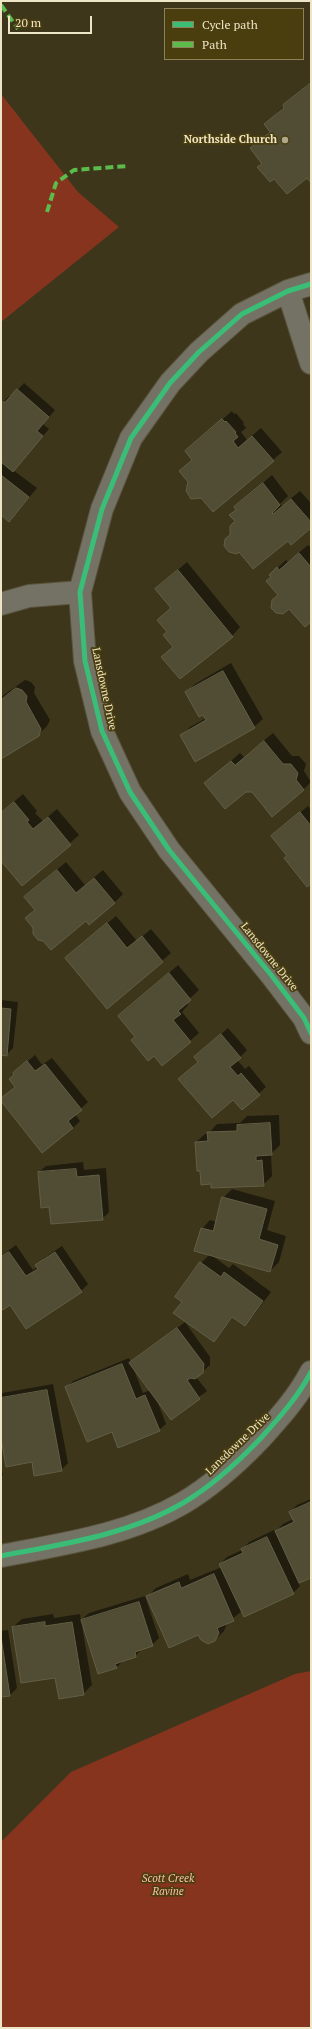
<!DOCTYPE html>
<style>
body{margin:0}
#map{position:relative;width:312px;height:2029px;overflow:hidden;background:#3d361b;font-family:"PT Serif",serif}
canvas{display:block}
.frame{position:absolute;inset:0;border:2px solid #eee5c7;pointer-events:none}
.legend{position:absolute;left:164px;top:8px;width:140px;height:52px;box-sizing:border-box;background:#4a3e0e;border:1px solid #8c8158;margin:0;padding:5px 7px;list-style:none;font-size:12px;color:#eee5c7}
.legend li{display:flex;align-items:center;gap:8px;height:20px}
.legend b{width:20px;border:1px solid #8c8158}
.scale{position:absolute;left:8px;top:16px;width:84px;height:18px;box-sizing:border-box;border:2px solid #eee5c7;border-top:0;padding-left:5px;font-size:12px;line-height:14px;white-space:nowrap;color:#eee5c7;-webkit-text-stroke:3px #4a3e0e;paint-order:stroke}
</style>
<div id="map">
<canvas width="312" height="2029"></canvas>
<div class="frame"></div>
<ul class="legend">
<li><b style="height:5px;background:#3abd76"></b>Cycle path</li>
<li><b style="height:5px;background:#5cbc4b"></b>Path</li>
</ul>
<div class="scale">20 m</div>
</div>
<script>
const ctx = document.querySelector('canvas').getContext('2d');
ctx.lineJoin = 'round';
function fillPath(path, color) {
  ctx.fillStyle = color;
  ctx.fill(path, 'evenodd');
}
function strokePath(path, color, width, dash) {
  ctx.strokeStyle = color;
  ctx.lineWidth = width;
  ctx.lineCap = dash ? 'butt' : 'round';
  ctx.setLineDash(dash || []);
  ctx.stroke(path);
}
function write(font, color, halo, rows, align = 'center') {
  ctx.font = font + ' "PT Serif",serif';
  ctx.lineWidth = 3.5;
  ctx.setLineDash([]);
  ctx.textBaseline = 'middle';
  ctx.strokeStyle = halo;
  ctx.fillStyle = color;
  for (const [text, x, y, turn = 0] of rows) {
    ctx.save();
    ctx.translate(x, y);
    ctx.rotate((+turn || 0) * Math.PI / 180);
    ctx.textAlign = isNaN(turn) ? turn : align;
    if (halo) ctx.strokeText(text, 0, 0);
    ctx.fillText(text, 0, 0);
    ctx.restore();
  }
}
fillPath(new Path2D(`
 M1 94 78 192 119 227 1 322Z
 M311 1671V2028H1V1842L71 1772 295 1674Z`), '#87341f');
fillPath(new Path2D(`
 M311 82V181L307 176 274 178 259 167 263 163 251 148 270 131 265 124Z
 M24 383 55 410 43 424 49 429 13 470 37 488 9 521 1 514V404L9 396H12Z
 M232 411 234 414 236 413 244 423 243 424 246 428 241 432 247 440 261 428 282 452 273 460 190 482 189 463 193 459 186 451Z
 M272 475 288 496 280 504 282 506 300 491 311 503V527L288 539 231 535 236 521 231 515 237 509 235 507Z
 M308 545 311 548V621L290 607 273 600 279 594 270 575 286 560 288 562Z
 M187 562 240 627 232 636 163 657 174 646 168 632 158 620 172 607 156 589Z
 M231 663 263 719 254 727 182 736 190 727 206 718 187 692 195 684Z
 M25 680 31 682 35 687 34 693 50 720 47 726 38 735 1 758V697Z
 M273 733 292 756H299L306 764 304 771 311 782 304 789 293 775 252 791 205 784 240 753 244 757Z
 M23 794 37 811 35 813 43 821 57 809 79 835 22 885 1 860V813Z
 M308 806 311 810V883L272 836Z
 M66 862 85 885 103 870 123 894 114 903 86 920 34 928 27 918 35 909 25 897Z
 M116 916 137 941 151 929 171 953 107 1007 67 958Z
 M178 965 199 990 186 1002 188 1005 182 1012 199 1033 162 1065 119 1016Z
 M1 1000 18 1002 13 1048 6 1055 1 1054Z
 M228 1028 247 1050 237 1060 245 1069 249 1066 266 1087 242 1109 233 1099 179 1079 198 1061 202 1051Z
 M35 1055 42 1065 52 1058 88 1102 75 1114 80 1121 73 1128 1 1099 15 1086 14 1073Z
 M279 1115 280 1145 271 1154 272 1176 263 1185 196 1142 205 1134 209 1133 217 1124 240 1123 247 1116Z
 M83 1162 84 1170 106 1168 109 1212 102 1219 50 1206 39 1172 46 1166Z
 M232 1189 275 1201 267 1230 286 1236 279 1262 270 1271 202 1229 210 1220 217 1222 223 1198Z
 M16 1245 33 1270 38 1267 37 1265 44 1258 62 1246 88 1284 81 1291 26 1328 10 1304 1 1306V1256Z
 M210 1254 229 1268 233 1264 271 1292 253 1316 245 1325 233 1317 214 1341 183 1301 201 1263Z
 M185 1322 210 1357V1365L196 1377 207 1391 171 1418 156 1398 166 1424 159 1430H112L66 1388 73 1381 129 1358 131 1363ZM132 1365 150 1390 143 1393Z
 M53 1384 68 1463 61 1470 33 1461 1 1433 2 1393Z
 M1 1467 3 1475 1 1477Z
 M311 1499V1577L298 1583 300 1586 293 1593 242 1611 227 1623 224 1631 215 1640 199 1634 148 1596 156 1588 188 1574 190 1580 222 1567 220 1564 227 1557 242 1550 249 1542 274 1530 275 1532 283 1524 293 1519 290 1512 297 1505Z
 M145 1596 159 1638 152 1645 142 1649 135 1656 123 1661 116 1668 82 1626 92 1685 83 1694 56 1677 13 1627 22 1619 53 1614 54 1618 80 1614 81 1620 89 1613Z
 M8 1630 17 1688 10 1695 1 1696V1631Z`), '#0007');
const building = new Path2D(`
 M311 83V183L307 178 287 194 274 179 270 182 257 167 262 164 250 148 270 132 264 124 284 108 283 105Z
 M17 389 49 417 37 431 43 436 13 472 1 462V402H5Z
 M222 419 225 422 226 421 236 432 235 433 238 437 233 441 238 448 252 436 274 461 213 512 201 498 191 499 186 491 188 482 179 471 192 460 185 451Z
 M1 475 29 497 9 522 1 515Z
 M263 483 280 505 272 513 273 514 291 499 311 522V528L291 545 288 541 253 569 239 552 237 554 229 552 224 546 225 539 230 535V526L235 521 229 515 236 510 234 507Z
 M299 553 311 567V622L305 627 289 609 283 614 276 613 271 608 272 600 278 595 266 581 271 577 269 575 277 567 279 570Z
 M178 570 233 637 180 679 161 657 173 647 163 635 167 632 157 620 171 608 155 589Z
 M223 671 255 728 195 762 180 735 206 720 203 715 199 717 185 692Z
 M16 688 22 690 27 696 26 702 41 729 39 736 1 759V700Z
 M264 741 283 764H291L298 773 296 780 304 790 272 817 252 792H246L225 809 204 783 231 761 235 765Z
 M14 802 29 820 27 822 33 829 48 817 71 845 22 886 1 861V813Z
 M300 812 311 826V884L307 887 284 858 287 856 271 836Z
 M57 870 76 893 94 878 115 903 89 925 86 921 51 950 43 941 38 940 33 934V928L25 918 35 910 24 897Z
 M107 923 127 948 142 936 163 962 107 1009 65 958Z
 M169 973 191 1000 178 1011 181 1014 173 1020 191 1042 162 1066 154 1056 148 1061 131 1040 135 1037 118 1016Z
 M1 1008 11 1009 7 1056 1 1055Z
 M221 1034 241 1058 230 1067 238 1076 241 1073 260 1095 242 1110 233 1100 212 1118 178 1079 198 1062 194 1057Z
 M27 1061 35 1071 45 1064 82 1110 68 1121 73 1128 42 1153 1 1101V1098L15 1087 9 1079 14 1075 13 1073Z
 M270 1123 272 1155 256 1156V1161L262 1160 264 1186 211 1188V1184L201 1185 200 1171H197L195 1142 208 1141 207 1132 237 1131V1125Z
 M76 1169 77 1177 99 1175 103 1220 51 1224 49 1207 41 1208 38 1172Z
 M222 1197 267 1209 259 1239 278 1245 270 1272 194 1251 201 1228 213 1231Z
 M9 1252 26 1276 38 1269 35 1265 55 1252 82 1292 26 1329 10 1305 3 1310 1 1308V1257Z
 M200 1262 221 1277 224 1272 263 1301 245 1326 232 1317 214 1342 173 1313 182 1302 175 1297Z
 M177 1328 204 1364 203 1373 195 1379 191 1378 187 1380 200 1399 171 1420 129 1363Z
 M122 1364 136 1399 145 1395 160 1431 118 1448 112 1432 87 1442 65 1387Z
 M47 1390 62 1471 34 1476 32 1462 6 1467 1 1438V1398Z
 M311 1502V1578L299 1583 275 1531 294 1522 289 1512Z
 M267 1537 294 1594 244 1617 219 1564 243 1553 241 1549Z
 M214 1574 234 1621 217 1628 219 1633 215 1641 208 1644 201 1640 198 1635 169 1648 146 1596 179 1582 181 1588Z
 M139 1602 153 1646 135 1652 136 1657 115 1664 117 1668 98 1674 81 1620Z
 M45 1622V1626L72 1622 84 1695 59 1699 55 1678 21 1683 12 1627Z
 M1 1637 10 1696 1 1697Z`);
fillPath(building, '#504d34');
strokePath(building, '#625f47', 1);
const minor = new Path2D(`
 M311 284 288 291 242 314 199 352 170 383 131 438 102 509 80 592 85 661 102 731 130 792 169 850 272 976 304 1018 311 1033
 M288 291 311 363
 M1 604 29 596 80 592
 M1 1556C63 1544 128 1535 183 1503 212 1486 237 1463 260 1439 279 1418 298 1397 311 1372`);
strokePath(minor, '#5a543c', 24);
strokePath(minor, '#747165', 22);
strokePath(new Path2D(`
 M1 5 18 29
 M47 212 56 183 74 170 128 166`), '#5cbc4b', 4, [8, 4]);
strokePath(new Path2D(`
 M311 284 288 291 242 314 199 352 170 383 131 438 102 509 80 592 85 661 102 731 130 792 169 850 272 976 304 1018 311 1033
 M1 1556C63 1544 128 1535 183 1503 212 1486 237 1463 260 1439 279 1418 298 1397 311 1372`), '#3abd76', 5);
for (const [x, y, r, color] of [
 [285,140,4,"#b0a88b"]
]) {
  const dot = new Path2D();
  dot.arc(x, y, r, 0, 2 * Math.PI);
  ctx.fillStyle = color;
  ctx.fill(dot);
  strokePath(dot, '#4a3e0e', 1.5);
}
write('bold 11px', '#eee5c7', '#4a3e0e', [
 ["Northside Church",277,140]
], 'right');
write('11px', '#eee5c7', '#4a3e0e', [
 ["Lansdowne Drive",104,689,78],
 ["Lansdowne Drive",269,957,51],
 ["Lansdowne Drive",238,1444,-44]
]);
write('italic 11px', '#fcbdae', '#4a3e0e', [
 ["Scott Creek",168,1879],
 ["Ravine",168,1892]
]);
</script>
